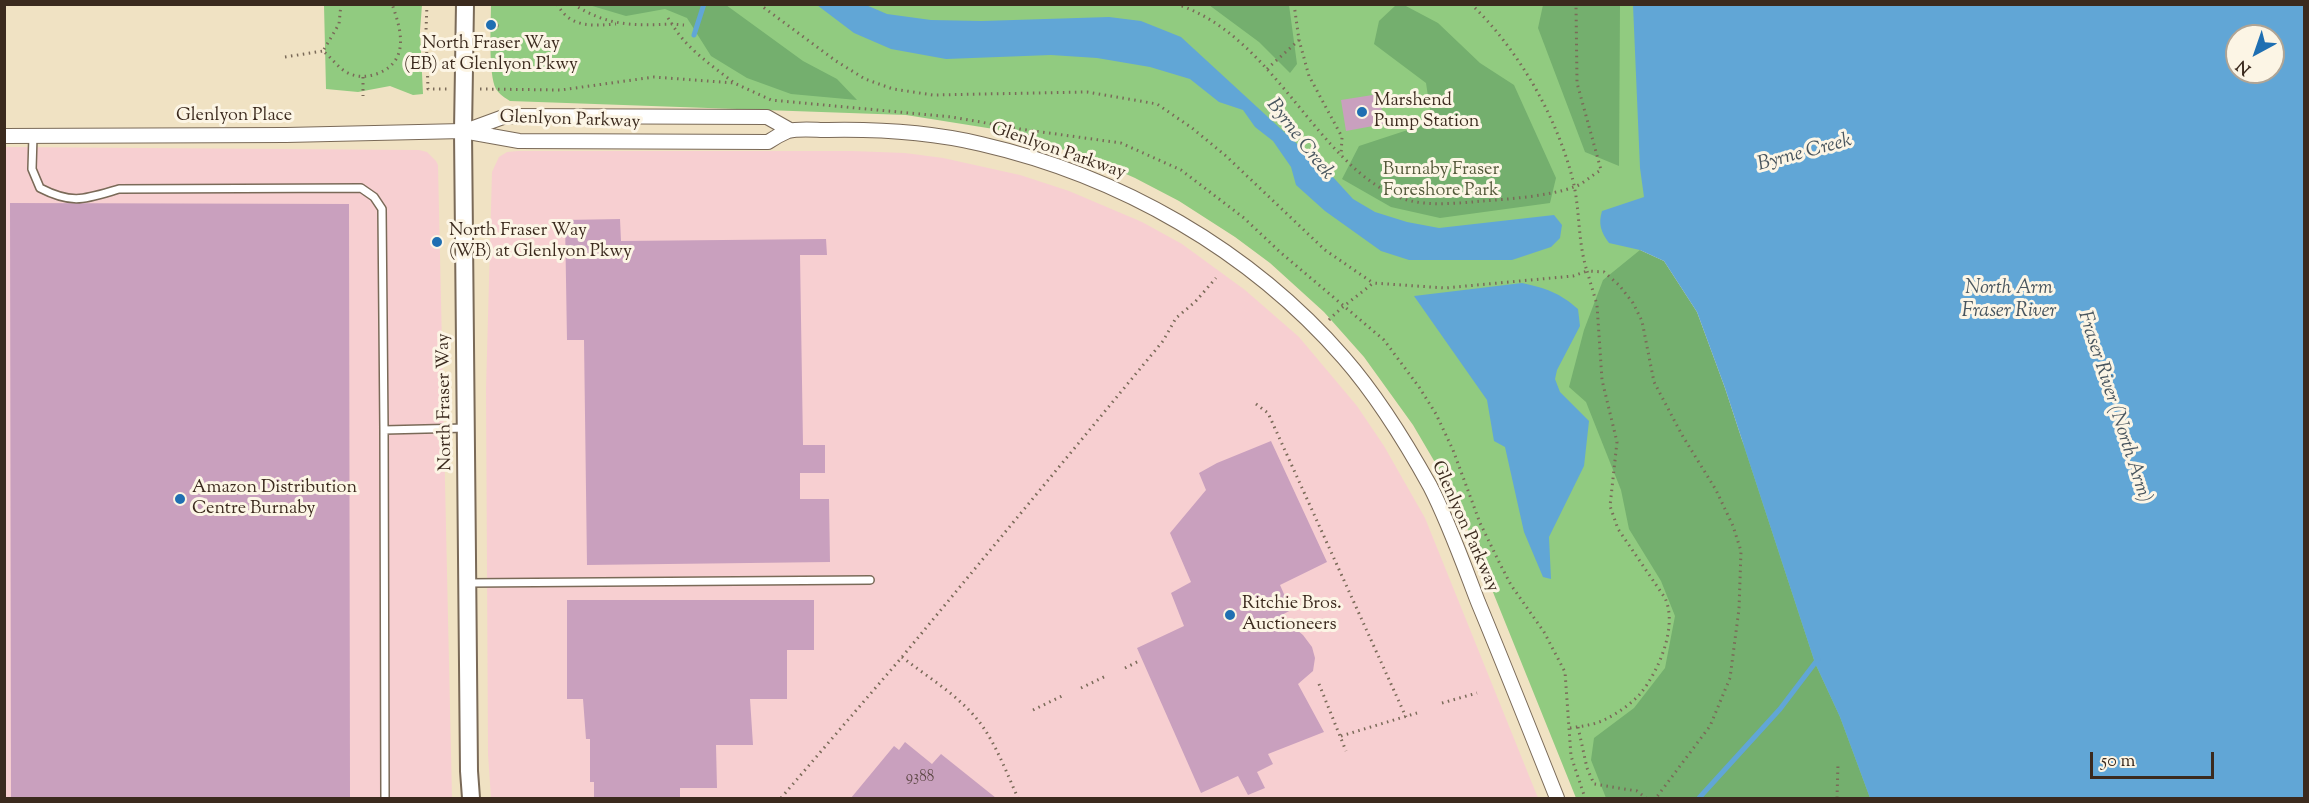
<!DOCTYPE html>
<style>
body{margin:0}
#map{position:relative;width:2309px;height:803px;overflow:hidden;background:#f0e2c3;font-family:"Sorts Mill Goudy",serif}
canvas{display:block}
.frame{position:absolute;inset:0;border:6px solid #3b2a1e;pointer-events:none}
.north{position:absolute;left:2225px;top:24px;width:60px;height:60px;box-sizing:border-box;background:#fcf5e5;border:2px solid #afa495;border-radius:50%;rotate:220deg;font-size:16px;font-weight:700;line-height:24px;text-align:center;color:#3b2a1e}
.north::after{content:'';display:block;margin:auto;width:21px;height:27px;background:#1f6fb2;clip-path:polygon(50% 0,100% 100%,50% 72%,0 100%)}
.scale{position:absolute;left:2090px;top:752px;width:124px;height:27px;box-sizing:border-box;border:3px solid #3b2a1e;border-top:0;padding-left:8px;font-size:18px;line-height:21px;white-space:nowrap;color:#3b2a1e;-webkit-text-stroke:4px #fcf5e5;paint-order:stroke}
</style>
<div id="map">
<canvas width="2309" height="803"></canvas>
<div class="frame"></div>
<div class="north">N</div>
<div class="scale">50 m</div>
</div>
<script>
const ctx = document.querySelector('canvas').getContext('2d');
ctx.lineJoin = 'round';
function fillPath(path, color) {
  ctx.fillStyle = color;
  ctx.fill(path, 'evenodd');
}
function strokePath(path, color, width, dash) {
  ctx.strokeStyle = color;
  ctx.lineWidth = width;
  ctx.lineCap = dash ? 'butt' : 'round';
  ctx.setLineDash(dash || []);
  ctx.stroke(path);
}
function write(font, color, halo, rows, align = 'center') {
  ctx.font = font + ' "Sorts Mill Goudy",serif';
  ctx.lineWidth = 6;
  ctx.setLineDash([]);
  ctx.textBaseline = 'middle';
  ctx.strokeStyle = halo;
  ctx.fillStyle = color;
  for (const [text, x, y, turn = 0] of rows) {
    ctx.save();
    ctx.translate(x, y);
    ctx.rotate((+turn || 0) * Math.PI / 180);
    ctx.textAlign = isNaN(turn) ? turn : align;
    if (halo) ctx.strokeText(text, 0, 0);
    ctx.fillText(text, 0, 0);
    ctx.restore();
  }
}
fillPath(new Path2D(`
 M5 147 419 150 427 152 436 161 438 165 452 798H5Z
 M518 151H852L905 153 943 158 1020 175 1069 191 1142 222 1182 244 1245 290 1299 337 1357 406 1384 446 1425 518 1538 798H491L488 754 486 389 492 172 499 157 507 152Z`), '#f7cfd1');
fillPath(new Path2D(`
 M324 5H422L420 31 423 94 413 95 390 86 358 92 326 89Z
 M491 5H1685L1640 250 1933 798H1576L1453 493 1413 425 1364 357 1324 312 1270 263 1235 237 1179 201 1135 178 1090 158 1000 130 906 115 510 101C505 98 499 94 496 89 488 74 491 23 491 5Z`), '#91cb80');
fillPath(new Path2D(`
 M589 5H726L803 61 837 79 857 100 791 94 747 78 711 56 687 18 665 9 626 16Z
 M1209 5H1289L1297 64 1290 73 1259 42Z
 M1396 5H1404L1438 23 1480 63 1514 85 1556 178 1550 203 1440 218 1391 207 1342 179 1359 146 1432 122 1426 83 1374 44 1379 21Z
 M1543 5H1620L1619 166 1585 152 1538 28Z
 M1640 250 1664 261 1697 312 1725 388 1815 663 1840 717 1870 798H1606L1591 760 1594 738 1634 708 1665 668 1675 616 1661 581 1629 529 1621 490 1586 402 1569 387 1584 330 1603 280Z`), '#74af6e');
fillPath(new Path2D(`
 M817 5H866L887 14 931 20 982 21 1109 17 1141 21 1181 37 1332 176 1353 199 1375 212 1407 222 1439 228 1554 215 1562 225 1560 238 1551 247 1512 260H1409L1381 251 1325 211 1296 185 1291 167 1273 141 1255 127 1243 110 1219 102 1190 79 1150 67 1097 58 1051 55 946 59 891 49 854 33Z
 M1633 5H2304V798H1870L1840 717 1815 663 1725 388 1697 312 1664 261 1640 250 1609 243C1601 232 1598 224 1602 211L1644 197 1640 168ZM2237 36H2273V72H2237Z
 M1522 283C1546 288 1560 293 1578 309L1580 326 1557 370 1555 379 1560 392 1589 421 1584 466 1549 537 1551 579 1543 577 1524 532 1505 447 1494 441 1487 400 1414 296Z`), '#61a6d6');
strokePath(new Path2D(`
 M694 35 704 4
 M1699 798 1780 709 1818 659`), '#61a6d6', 5);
fillPath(new Path2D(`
 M1379 94 1384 124 1346 131 1341 100Z
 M10 203 349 204 350 798H11Z
 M620 219 621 241 826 239 827 255H800L803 445H825V473H800V499H829L830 562 587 565 584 340H567L565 220Z
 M1271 441 1327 562 1280 585 1291 610 1280 616 1303 635 1312 647 1315 658 1313 671 1298 684 1324 732 1268 754 1273 764 1257 772 1265 788 1248 795 1238 776 1201 793 1137 648 1184 626 1171 593 1191 582 1170 533 1206 490 1199 473 1217 463Z
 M567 600H814V650H787V699H750L753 745H716L717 788H680V798H594V782H590V739H586L583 699H567Z
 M905 742 932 764 941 754 996 798H851L894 746 899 750Z`), '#c9a0be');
const service = new Path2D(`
 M33 136 32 169 40 188C73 205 85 199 119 189L361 188 374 197 382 209 384 430
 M468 583 870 580
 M385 798 384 430 466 428`);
const minor = new Path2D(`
 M465 131 506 116 767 117 790 130
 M4 136 286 135 463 131 519 141 768 142C774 138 781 134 788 131 799 128 816 130 828 130 880 129 930 132 981 144 1120 176 1250 250 1344 358 1378 397 1405 441 1430 486 1449 523 1463 563 1478 602 1505 667 1531 733 1557 798`);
const tertiary = new Path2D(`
 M465 4 463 131 469 771 471 798`);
strokePath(service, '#7a6a58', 10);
strokePath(minor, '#7a6a58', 16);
strokePath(tertiary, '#7a6a58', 20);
strokePath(new Path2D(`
 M341 4 339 24 323 51C332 58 338 68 348 73 358 78 369 77 379 73 410 60 401 29 392 4
 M427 4 426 31 428 89H449
 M557 4C570 28 592 26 616 24
 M573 4C607 26 633 26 672 24 686 48 711 65 733 82
 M759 4 836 61 865 79 893 89 933 95 1087 92 1157 104 1192 128 1226 156 1325 250 1373 283
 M1176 4C1254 29 1295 113 1352 166 1368 181 1389 196 1411 201 1434 206 1460 203 1483 201 1509 199 1550 196 1574 187 1583 184 1592 175 1601 170L1577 83 1576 4
 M1294 4 1299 40 1309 76 1342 137 1341 156
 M668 18 672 24 684 25
 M491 25 499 26
 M285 57 323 51
 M1267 69 1299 40
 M363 77V96
 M480 89 561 90 654 77 734 83 771 100 952 117 1020 129 1121 143 1181 170 1244 218 1280 252 1384 340 1419 387 1436 414 1453 450 1480 523 1500 564 1511 585 1544 632 1565 672 1571 756 1585 798
 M1329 320C1342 306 1358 296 1373 283L1445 288 1573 276 1587 271C1578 243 1580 214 1574 185 1559 120 1519 50 1471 4
 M1256 404 1268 413 1406 717
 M902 657C930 679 963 698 983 727 997 747 1008 776 1018 798
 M1125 668 1139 661
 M1319 684 1346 751
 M1081 688 1108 675
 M1442 703 1477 693
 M1033 710 1062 696
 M1578 727 1587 768 1594 784 1637 791 1646 798
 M1570 728C1582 726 1595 725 1606 719 1618 713 1631 704 1640 694 1659 671 1678 626 1665 598L1618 529 1610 506 1617 442 1602 380 1597 305 1587 271 1604 272 1619 285 1633 303 1642 321 1654 382 1682 435 1716 490 1733 526 1741 551 1739 609 1730 678 1710 726 1656 798
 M1341 736 1417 713
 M781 798 902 657 1163 341 1176 318 1195 302 1216 278
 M1837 798 1838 764`), '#7a6a58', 3, [1.5, 4.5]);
strokePath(service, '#fff', 7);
strokePath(minor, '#fff', 14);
strokePath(tertiary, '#fff', 16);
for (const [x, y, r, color] of [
 [491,25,6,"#1f6fb2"],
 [1362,112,6,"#1f6fb2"],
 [437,242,6,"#1f6fb2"],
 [180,499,6,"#1f6fb2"],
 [1230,615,6,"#1f6fb2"]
]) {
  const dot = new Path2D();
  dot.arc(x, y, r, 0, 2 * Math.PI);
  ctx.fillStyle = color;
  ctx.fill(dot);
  strokePath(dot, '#fcf5e5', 2);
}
write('15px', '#5e4846', null, [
 ["9388",920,778]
]);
write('18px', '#3b2a1e', '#fcf5e5', [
 ["North Fraser Way",491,45,"center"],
 ["(EB) at Glenlyon Pkwy",491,66,"center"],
 ["Marshend",1374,102],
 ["Pump Station",1374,123],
 ["North Fraser Way",449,232],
 ["(WB) at Glenlyon Pkwy",449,253],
 ["Amazon Distribution",192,489],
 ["Centre Burnaby",192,510],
 ["Ritchie Bros.",1242,605],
 ["Auctioneers",1242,626]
], 'left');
write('18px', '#3b2a1e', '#fcf5e5', [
 ["Glenlyon Place",234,117],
 ["Glenlyon Parkway",570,121,2],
 ["Glenlyon Parkway",1058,152,19],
 ["North Fraser Way",446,402,-91],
 ["Glenlyon Parkway",1464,527,66]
]);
write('18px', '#555a3b', '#fcf5e5', [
 ["Burnaby Fraser",1441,171],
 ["Foreshore Park",1441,192]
]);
write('italic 20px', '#48555e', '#fcf5e5', [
 ["Byrne Creek",1299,140,52],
 ["Byrne Creek",1805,154,-15],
 ["North Arm",2009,290],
 ["Fraser River",2009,313],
 ["Fraser River (North Arm)",2113,407,72]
]);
</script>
